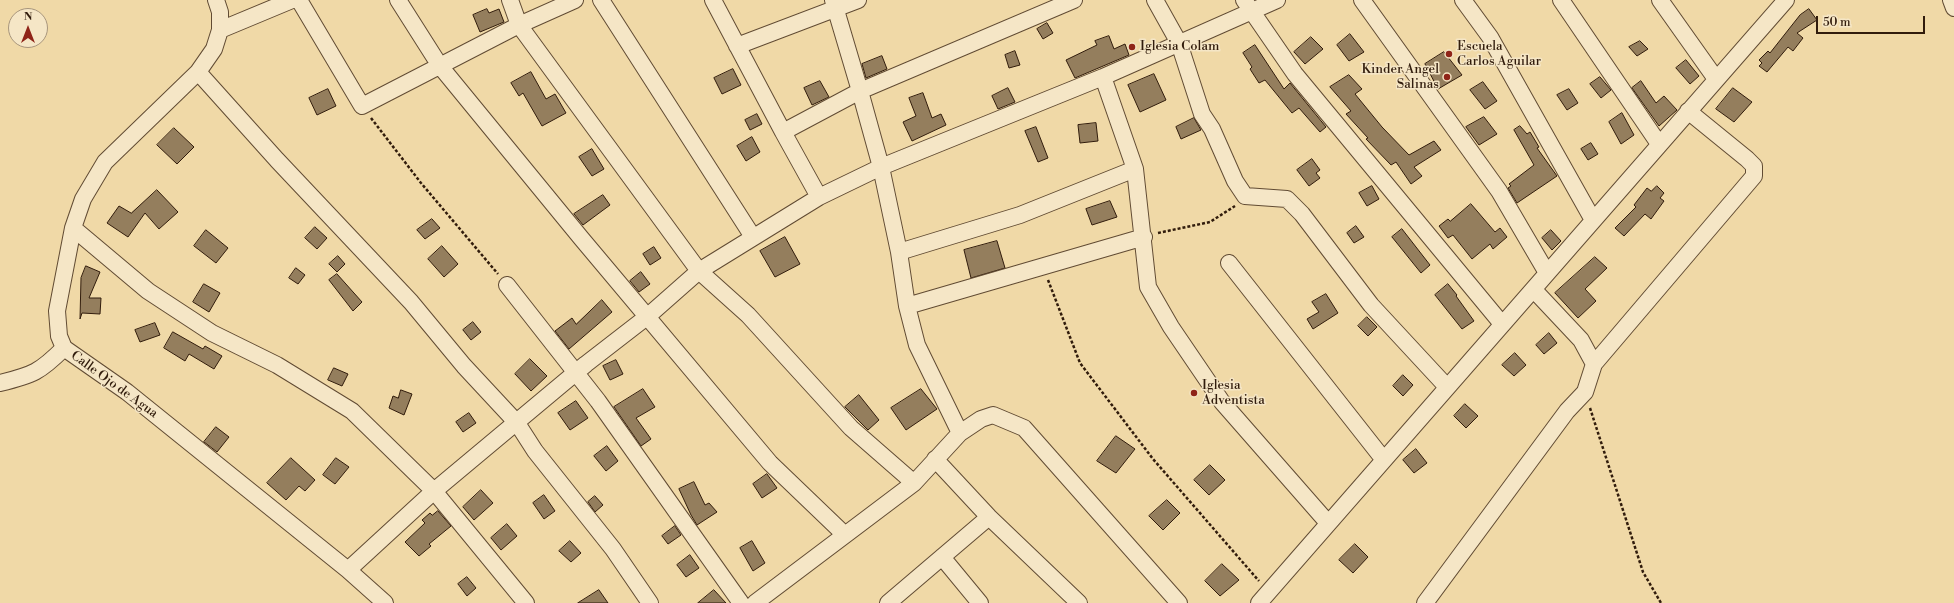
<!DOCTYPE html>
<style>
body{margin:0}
#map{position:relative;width:1954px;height:603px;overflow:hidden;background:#f0d9a7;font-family:"Libre Bodoni",serif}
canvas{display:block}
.north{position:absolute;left:8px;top:8px;width:40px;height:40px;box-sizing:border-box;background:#f5e6c6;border:1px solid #a7957c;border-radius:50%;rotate:0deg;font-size:11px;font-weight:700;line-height:16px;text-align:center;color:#311c0c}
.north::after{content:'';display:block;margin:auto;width:14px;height:18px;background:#8f2418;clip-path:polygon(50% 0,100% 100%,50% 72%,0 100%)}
.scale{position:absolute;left:1816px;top:16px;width:109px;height:18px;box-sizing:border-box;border:2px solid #311c0c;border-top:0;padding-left:5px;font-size:12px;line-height:14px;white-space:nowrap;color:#311c0c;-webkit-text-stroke:3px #f5e6c6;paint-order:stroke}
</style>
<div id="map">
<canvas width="1954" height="603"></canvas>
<div class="north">N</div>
<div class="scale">50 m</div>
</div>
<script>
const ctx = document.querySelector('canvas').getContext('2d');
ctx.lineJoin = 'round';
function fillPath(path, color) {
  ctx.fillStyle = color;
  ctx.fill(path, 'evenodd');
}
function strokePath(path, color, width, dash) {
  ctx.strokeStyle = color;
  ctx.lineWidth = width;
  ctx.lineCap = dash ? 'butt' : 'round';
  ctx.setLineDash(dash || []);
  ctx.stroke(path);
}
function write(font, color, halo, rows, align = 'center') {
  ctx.font = font + ' "Libre Bodoni",serif';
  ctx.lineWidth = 3;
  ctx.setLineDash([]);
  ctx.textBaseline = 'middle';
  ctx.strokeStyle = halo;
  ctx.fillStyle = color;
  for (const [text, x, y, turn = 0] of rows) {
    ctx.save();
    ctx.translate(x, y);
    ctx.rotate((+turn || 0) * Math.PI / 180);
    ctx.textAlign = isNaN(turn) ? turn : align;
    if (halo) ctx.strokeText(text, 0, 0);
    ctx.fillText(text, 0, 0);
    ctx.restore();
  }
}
const building = new Path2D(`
 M487 9 489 13 499 9 504 22 480 32 473 15Z
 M1809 9 1817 20 1797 33 1803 38 1793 51 1788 47 1767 72 1759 66 1762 63 1759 60 1768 51 1770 53 1800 15Z
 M1047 23 1053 33 1043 39 1037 29Z
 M1350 34 1364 52 1349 61 1337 45Z
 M1109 36 1114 49 1125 44 1129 55 1075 78 1066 60 1097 45 1095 41Z
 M1311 37 1323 49 1305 64 1294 52Z
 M1640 41 1648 49 1637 56 1629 47Z
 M1255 45 1284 89 1290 83 1326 127 1320 132 1299 108 1292 113 1265 80 1259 83 1250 69 1252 67 1243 53Z
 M1015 51 1020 65 1009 68 1005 55Z
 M1444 52 1462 75 1438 89 1425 64Z
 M882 56 887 69 866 78 862 64Z
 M1686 60 1699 76 1690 84 1676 68Z
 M733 69 741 85 722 94 714 78Z
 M531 72 546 99 555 94 566 113 542 126 523 93 519 96 511 83Z
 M1154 74 1166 100 1140 112 1128 85Z
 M1349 75 1362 89 1355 94 1382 127 1409 155 1434 141 1441 150 1414 167 1422 176 1411 184 1396 162 1391 165 1366 139 1368 138 1346 114 1351 111 1330 87Z
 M1600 77 1611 90 1601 98 1590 84Z
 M820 81 829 97 812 105 804 88Z
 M1641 81 1656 103 1664 96 1677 110 1659 126 1632 88Z
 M1483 82 1497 101 1485 109 1470 90Z
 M1008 88 1015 102 998 109 992 96Z
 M1733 88 1752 102 1734 122 1716 109Z
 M328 89 336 106 317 115 309 98Z
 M1569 89 1578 103 1567 110 1557 95Z
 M923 93 932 118 941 114 946 125 912 141 903 122 916 116 909 98Z
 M1622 113 1634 135 1621 144 1609 122Z
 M757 114 762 124 750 130 745 120Z
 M1484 117 1497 134 1479 145 1466 127Z
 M1194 118 1201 130 1181 139 1176 127Z
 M1096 123 1098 141 1080 143 1078 125Z
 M1520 126 1527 134 1530 132 1539 147 1537 148 1557 176 1517 203 1508 188 1511 186 1509 184 1534 165 1514 130Z
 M1036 127 1048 158 1038 162 1025 131Z
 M174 128 194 147 177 164 157 145Z
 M752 137 760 152 746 161 737 146Z
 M1591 143 1598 154 1588 160 1581 149Z
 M592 149 604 169 592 176 579 157Z
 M1312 159 1320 170 1316 173 1320 178 1309 186 1297 170Z
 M1372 186 1379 199 1367 206 1359 193Z
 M1657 186 1664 193 1660 198 1664 201 1651 219 1645 214 1624 236 1615 228 1636 207 1634 205 1647 188 1651 191Z
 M157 190 178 212 159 229 145 213 128 237 107 223 119 206 131 213Z
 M603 195 610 205 583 225 574 214Z
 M1110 201 1117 217 1092 225 1086 209Z
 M1471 204 1495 232 1500 228 1507 237 1493 249 1490 244 1472 259 1453 235 1448 238 1439 226 1448 219 1450 221Z
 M432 219 440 228 425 239 417 230Z
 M1356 226 1364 237 1354 243 1347 233Z
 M315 227 327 238 317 249 305 238Z
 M1402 229 1430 265 1421 273 1392 237Z
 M206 230 228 248 216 263 194 246Z
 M1551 230 1561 241 1552 250 1542 238Z
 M785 237 800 264 775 277 760 251Z
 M997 241 1005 268 971 278 964 250Z
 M442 246 458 264 444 277 428 259Z
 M654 247 661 258 650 265 643 254Z
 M338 256 345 264 337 272 329 264Z
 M1595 257 1607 268 1585 289 1596 301 1578 318 1555 293Z
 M86 266 100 272 89 298H101L100 314 82 313 80 319 81 278Z
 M296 268 305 275 298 284 289 278Z
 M641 272 650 284 639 292 630 281Z
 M337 274 362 302 353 311 329 280Z
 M204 284 220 293 209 312 193 302Z
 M1448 284 1457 295 1456 296 1474 321 1462 329 1435 295Z
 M1326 294 1338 313 1313 329 1307 319 1319 312 1312 302Z
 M602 300 612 312 569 349 555 331 572 318 576 324Z
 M1367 317 1377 327 1368 336 1358 326Z
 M473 322 481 332 471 340 463 330Z
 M155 323 160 335 140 342 135 330Z
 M173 332 203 349 205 346 222 356 214 369 189 354 185 361 164 348Z
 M1549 333 1557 343 1544 354 1536 345Z
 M1515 353 1526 365 1514 376 1502 365Z
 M530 359 547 376 531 391 515 374Z
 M616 360 623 374 610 380 603 366Z
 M334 368 348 374 342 386 328 380Z
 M1403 375 1413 385 1403 396 1393 386Z
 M643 389 655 407 636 418 651 439 641 446 614 407Z
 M921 389 937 409 906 430 891 408Z
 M401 390 412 394 404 415 389 408 393 396 398 398Z
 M859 395 879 420 868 430 845 407Z
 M576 401 588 418 570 430 558 413Z
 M1465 404 1478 416 1466 428 1454 416Z
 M469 413 476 423 463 432 456 422Z
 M216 427 229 437 217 452 204 442Z
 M1116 436 1135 449 1116 473 1097 461Z
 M607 446 618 461 606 471 594 456Z
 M1416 449 1427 463 1414 473 1403 460Z
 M291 458 315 480 305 491 299 486 286 500 267 483Z
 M336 458 349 467 335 484 323 475Z
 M1210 465 1225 480 1209 495 1194 480Z
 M767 474 777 488 762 498 753 484Z
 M694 482 705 505 709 503 717 512 697 525 691 515 679 489Z
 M481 490 493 503 474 520 463 507Z
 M544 495 555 511 544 519 533 503Z
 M595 496 603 505 595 512 588 502Z
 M1167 500 1180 513 1163 530 1149 516Z
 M438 511 451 526 429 544 431 546 419 556 405 542 425 523 422 520 430 513 432 515Z
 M507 524 517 536 501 550 491 538Z
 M675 526 681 535 668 544 662 536Z
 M570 541 581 553 571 562 559 551Z
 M752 541 765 563 753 571 740 548Z
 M1355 544 1368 557 1353 573 1339 560Z
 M690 555 699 568 686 577 677 565Z
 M1222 564 1239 580 1220 596 1205 581Z
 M467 577 476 588 467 596 458 584Z
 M599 590 608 603H578Z
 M714 590 726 603H698Z`);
fillPath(building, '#947e5d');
strokePath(building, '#311c0c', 1);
const minor = new Path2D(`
 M216 0 220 12V30L214 49 198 72 105 162 83 199 73 228 57 311 59 336 64 348 127 392 348 570 385 603
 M299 0 362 106 519 25 575 0
 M398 0 440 66 581 238 770 463 844 534
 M510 0 519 25 699 271 748 315 851 428 914 483
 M601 0 753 237
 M713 0 783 132 860 91 1074 0
 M833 0 860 91 881 167 899 252 907 306 917 345 960 433
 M1155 0 1179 43 1202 114 1212 129 1235 181 1245 196 1287 199 1302 214 1371 305 1447 387
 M1244 0 1295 74 1502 324
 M1362 0 1499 191 1547 273
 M1463 0 1490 37 1593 220
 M1561 0 1659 144
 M1660 0 1716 79
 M1951 0 1954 8
 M220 30 292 0
 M737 46 858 0
 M198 72 277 160 411 302 464 366 517 423 535 451 613 549 650 603
 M1103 77 1135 169 1148 287 1171 327 1222 402 1328 523
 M783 132 819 197
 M73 228 148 291 212 333 277 365 352 411 434 491 526 603
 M899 252 1020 215 1135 169
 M1229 263 1384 460
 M507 285 598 401 741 603
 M907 306 1144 237
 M1594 364 1754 176V166L1747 159 1688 111
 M0 383C33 375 40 372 64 348
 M935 459 989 517 1079 603
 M942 557 980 603
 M348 570 434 491 586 364 648 316 699 271 819 197 881 167 1103 77 1277 0
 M755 603 914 483 960 433 981 419 993 415 1024 428 1179 603
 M888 603 989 517
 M1259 603 1786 0
 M1425 603 1567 411 1585 392 1594 364 1581 340 1534 290`);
strokePath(minor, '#614b33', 18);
strokePath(new Path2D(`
 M371 118 421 183 498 274
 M1158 233 1210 222 1235 206
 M1048 280 1080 363 1153 459 1259 581
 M1590 408 1643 572 1661 603`), '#311c0c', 2.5, [3, 2]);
strokePath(minor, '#f5e6c6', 16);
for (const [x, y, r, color] of [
 [1132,47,4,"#8f2418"],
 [1449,54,4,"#8f2418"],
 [1447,77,4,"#8f2418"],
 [1194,393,4,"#8f2418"]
]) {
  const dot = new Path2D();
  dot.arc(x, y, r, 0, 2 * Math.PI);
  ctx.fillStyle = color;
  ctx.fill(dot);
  strokePath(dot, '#f5e6c6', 1.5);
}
write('13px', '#311c0c', '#f5e6c6', [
 ["Iglesia Colam",1140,47],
 ["Escuela",1457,47],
 ["Carlos Aguilar",1457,62],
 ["Kinder Angel",1439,70,"right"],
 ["Salinas",1439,85,"right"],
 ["Iglesia",1202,386],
 ["Adventista",1202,401]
], 'left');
write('13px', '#311c0c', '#f5e6c6', [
 ["Calle Ojo de Agua",114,385,36]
]);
</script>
